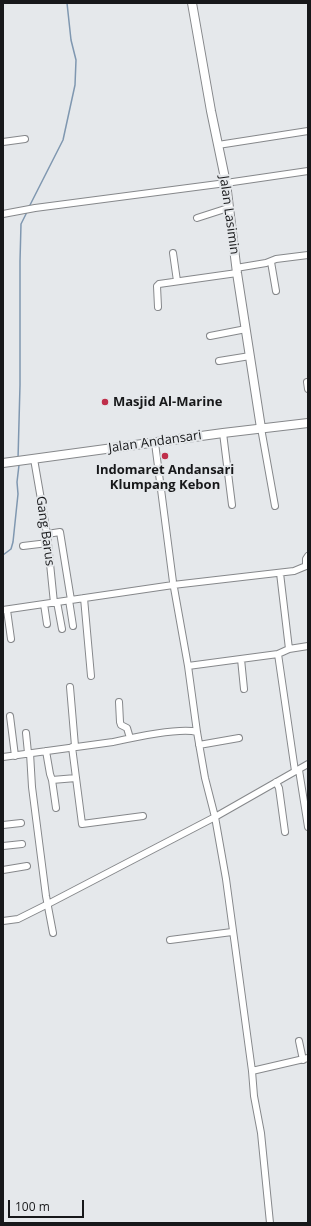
<!DOCTYPE html>
<style>
body{margin:0}
#map{position:relative;width:311px;height:1226px;overflow:hidden;background:#e5e8eb;font-family:"Open Sans",sans-serif}
canvas{display:block}
.frame{position:absolute;inset:0;border:4px solid #17181a;pointer-events:none}
.scale{position:absolute;left:8px;top:1200px;width:76px;height:18px;box-sizing:border-box;border:2px solid #17181a;border-top:0;padding-left:5px;font-size:12px;line-height:14px;white-space:nowrap;color:#17181a;-webkit-text-stroke:3px #e5e8eb;paint-order:stroke}
</style>
<div id="map">
<canvas width="311" height="1226"></canvas>
<div class="frame"></div>
<div class="scale">100 m</div>
</div>
<script>
const ctx = document.querySelector('canvas').getContext('2d');
ctx.lineJoin = 'round';
function strokePath(path, color, width, dash) {
  ctx.strokeStyle = color;
  ctx.lineWidth = width;
  ctx.lineCap = dash ? 'butt' : 'round';
  ctx.setLineDash(dash || []);
  ctx.stroke(path);
}
function write(font, color, halo, rows, align = 'center') {
  ctx.font = font + ' "Open Sans",sans-serif';
  ctx.lineWidth = 4;
  ctx.setLineDash([]);
  ctx.textBaseline = 'middle';
  ctx.strokeStyle = halo;
  ctx.fillStyle = color;
  for (const [text, x, y, turn = 0] of rows) {
    ctx.save();
    ctx.translate(x, y);
    ctx.rotate((+turn || 0) * Math.PI / 180);
    ctx.textAlign = isNaN(turn) ? turn : align;
    if (halo) ctx.strokeText(text, 0, 0);
    ctx.fillText(text, 0, 0);
    ctx.restore();
  }
}
strokePath(new Path2D(`
 M29 207 63 140 75 85 76 60 71 40 67 3
 M18 459 20 385V261L21 224 27 212
 M3 555 11 549 13 542 18 494 17 482 19 465`), '#7f97b0', 1.5);
const minor = new Path2D(`
 M3 142 25 139
 M218 145 308 131
 M3 214 35 208 226 183 308 171
 M197 218 228 208
 M173 253 177 281
 M271 262 276 291
 M236 268 266 263 276 259 308 255
 M158 307 157 286 159 284 237 273
 M210 336 246 329
 M219 361 250 356
 M307 382 308 389
 M261 428 275 506
 M223 433 232 505
 M155 443 173 582 188 666 197 732 205 778 215 817 226 879 252 1071 254 1096 261 1133 270 1223
 M34 459 47 534 54 603
 M47 534 60 532 71 600
 M23 546 48 543
 M280 573 289 649
 M84 598 91 676
 M69 600 73 626
 M57 602 62 629
 M44 604 47 624
 M3 610 173 585 294 571 306 566V559L308 556
 M7 610 11 639
 M278 654 295 771
 M241 659 244 689
 M188 666 278 654 289 649 308 646
 M70 687 75 746
 M119 702 120 722 121 725 127 728 130 738
 M10 716 15 756
 M26 733 28 753
 M199 745 239 738
 M72 747 82 824 143 816
 M46 751 50 774 52 780 56 808
 M30 753 32 787 46 896 53 933
 M3 757 113 742C131 738 180 727 197 732
 M299 770 308 827
 M52 780 76 778
 M276 782 279 788 285 832
 M3 825 21 823
 M3 846 22 844
 M3 870 27 866
 M3 921 18 919 48 904 215 817 308 764
 M170 940 232 932
 M299 1041 303 1060
 M252 1071 308 1058`);
const tertiary = new Path2D(`
 M192 3 211 111 226 183 237 273 261 428
 M3 463 223 433 308 423`);
strokePath(minor, '#86888b', 8);
strokePath(tertiary, '#86888b', 10);
strokePath(minor, '#fff', 6);
strokePath(tertiary, '#fff', 8);
for (const [x, y, r, color] of [
 [105,402,4,"#bf2e4a"],
 [165,456,4,"#bf2e4a"]
]) {
  const dot = new Path2D();
  dot.arc(x, y, r, 0, 2 * Math.PI);
  ctx.fillStyle = color;
  ctx.fill(dot);
  strokePath(dot, '#e5e8eb', 1.5);
}
write('13px', '#17181a', '#e5e8eb', [
 ["Jalan Lasimin",229,215,82],
 ["Jalan Andansari",155,442,-8],
 ["Gang Barus",45,531,82]
]);
write('bold 13px', '#17181a', '#e5e8eb', [
 ["Masjid Al-Marine",113,402],
 ["Indomaret Andansari",165,470,"center"],
 ["Klumpang Kebon",165,485,"center"]
], 'left');
</script>
